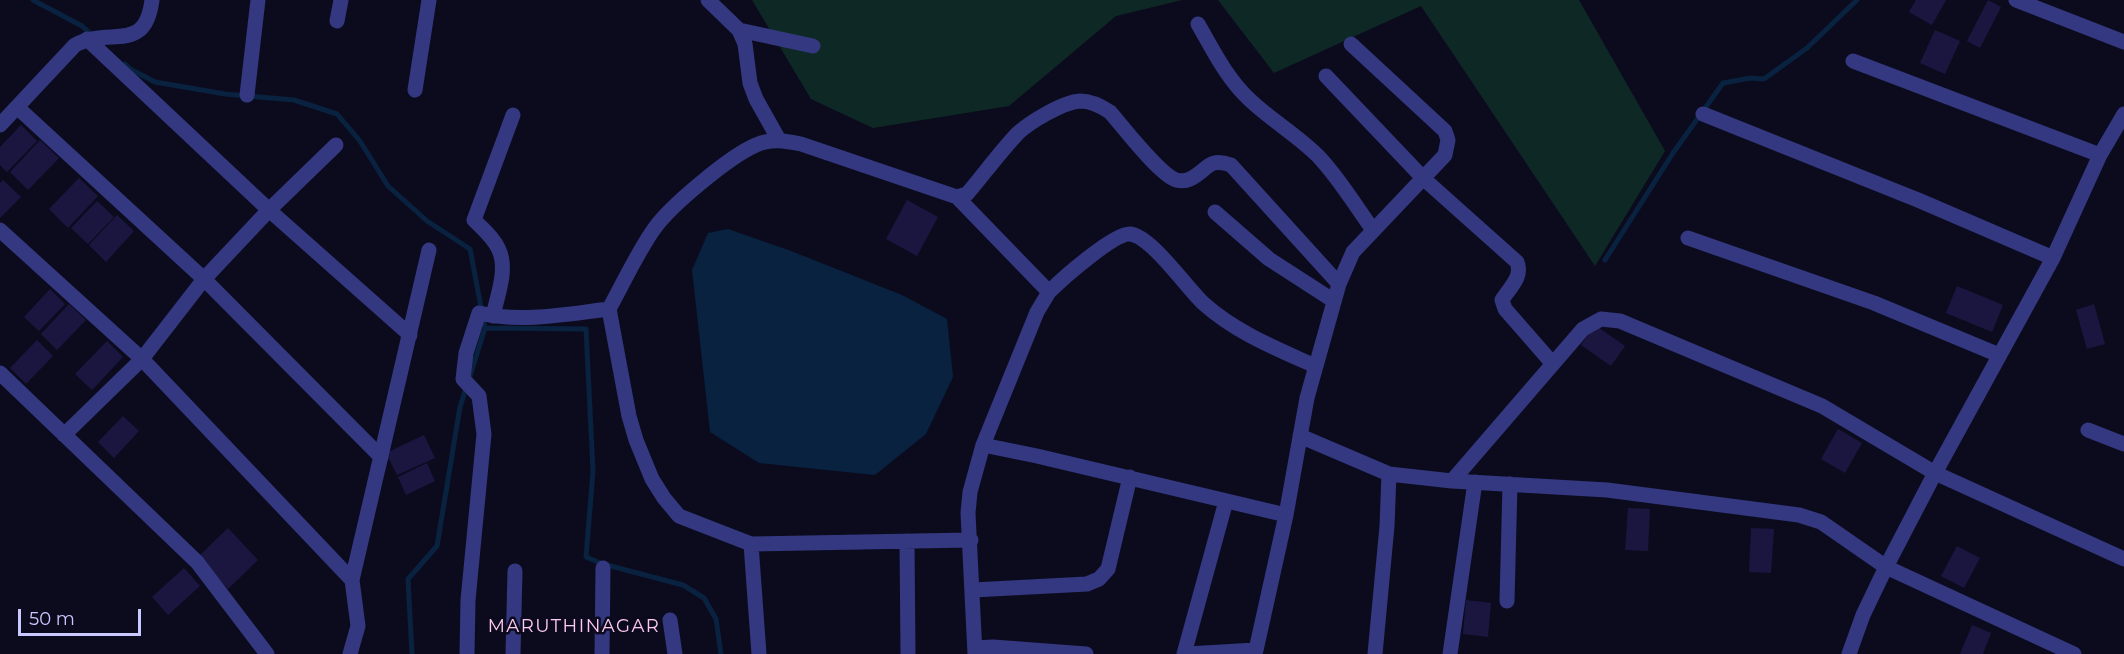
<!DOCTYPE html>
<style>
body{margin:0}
#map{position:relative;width:2124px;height:654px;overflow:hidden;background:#0c0b1e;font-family:Montserrat,sans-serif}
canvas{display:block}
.scale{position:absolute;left:18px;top:609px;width:123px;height:27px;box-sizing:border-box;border:3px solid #c9c8ff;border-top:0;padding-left:8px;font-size:18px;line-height:21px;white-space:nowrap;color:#c9c8ff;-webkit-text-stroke:4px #0c0b1e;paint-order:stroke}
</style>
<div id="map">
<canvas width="2124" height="654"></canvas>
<div class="scale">50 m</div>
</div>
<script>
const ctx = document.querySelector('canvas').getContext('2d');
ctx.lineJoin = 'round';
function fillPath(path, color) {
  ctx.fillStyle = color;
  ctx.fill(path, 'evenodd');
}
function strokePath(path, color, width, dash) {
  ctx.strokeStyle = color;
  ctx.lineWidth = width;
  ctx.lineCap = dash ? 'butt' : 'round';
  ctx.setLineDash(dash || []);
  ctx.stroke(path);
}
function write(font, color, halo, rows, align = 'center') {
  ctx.font = font + ' Montserrat,sans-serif';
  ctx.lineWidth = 5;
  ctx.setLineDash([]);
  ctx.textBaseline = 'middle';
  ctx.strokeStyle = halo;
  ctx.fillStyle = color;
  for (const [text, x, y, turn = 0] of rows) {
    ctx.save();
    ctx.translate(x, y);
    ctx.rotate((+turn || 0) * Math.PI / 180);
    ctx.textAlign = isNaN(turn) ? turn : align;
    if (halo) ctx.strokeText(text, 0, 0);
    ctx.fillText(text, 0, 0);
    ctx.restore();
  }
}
fillPath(new Path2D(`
 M752 0H1182L1116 16 1009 106 873 128 811 99Z
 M1218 0H1579L1665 151 1595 266 1421 6 1274 73Z`), '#0e2925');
fillPath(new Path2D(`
 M728 229 791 251 902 295 947 319 953 377 926 434 875 475 759 463 710 432 692 270 708 233Z`), '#082240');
strokePath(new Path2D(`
 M33 0 82 26 93 36
 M125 64 130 69 155 82 225 94 294 100 337 114 360 141 388 186 427 221 470 249 485 328 586 329 593 471 586 557 603 564 683 585 704 598 716 619 721 654
 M1605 260 1673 153 1723 83 1750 78 1764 79 1807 48 1857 0
 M470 376 485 328
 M412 654 408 579 437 546 460 407 466 388`), '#082240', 5);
fillPath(new Path2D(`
 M1916 0H1946L1932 25 1909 12Z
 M1988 0 2001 7 1980 48 1967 41Z
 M1935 30 1960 41 1945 74 1920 63Z
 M21 125 37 141 7 172 0 165V147Z
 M40 140 59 158 28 190 10 172Z
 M79 178 98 196 68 228 49 209Z
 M3 180 21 197 0 218V183Z
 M907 200 938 217 917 256 886 239Z
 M97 201 114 217 88 244 71 228Z
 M117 215 134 231 106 262 89 245Z
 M1957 286 2003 305 1992 332 1946 313Z
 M50 289 65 304 39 331 24 317Z
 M69 304 86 320 57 350 41 334Z
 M2094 304 2105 344 2087 349 2076 310Z
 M1595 325 1625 346 1611 366 1581 345Z
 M37 340 53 356 26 384 10 368Z
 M107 341 123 357 92 390 75 374Z
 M123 416 139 431 114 458 98 442Z
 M1838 429 1862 443 1845 473 1821 459Z
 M424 435 435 458 397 475 386 453Z
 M427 463 435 481 406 495 398 477Z
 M1628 508 1650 509 1648 551 1625 550Z
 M228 528 258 560 228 589 198 557Z
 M1751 528 1774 529 1771 573 1749 572Z
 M1957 546 1980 558 1964 588 1941 576Z
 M184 568 200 586 168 615 152 597Z
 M1466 600 1491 603 1488 637 1463 634Z
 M1972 625 1991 633 1983 654H1960Z`), '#1a1640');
strokePath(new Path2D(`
 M708 0 739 30 745 44 750 83 756 99 779 140
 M2016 0 2124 42
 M337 21 341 0
 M1198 24C1213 50 1227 79 1250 100 1271 120 1297 135 1318 156 1339 178 1355 205 1373 230
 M739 30 813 46
 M87 39 269 210 410 335
 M1853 61 2100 155
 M1326 76 1424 179 1517 262C1523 277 1510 287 1502 300L1505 309 1553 364
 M415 90 429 0
 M247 95 258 0
 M17 107 204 279 381 457
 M1703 114 1918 200 2053 258
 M0 125 75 45C110 26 145 55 152 0
 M957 197 967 194C984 174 1000 152 1018 133 1030 122 1063 102 1080 101 1092 101 1101 106 1110 112 1124 128 1159 174 1176 180 1180 181 1186 181 1190 179 1208 170 1208 157 1231 165L1339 284
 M1215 212 1269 259 1334 301
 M0 230 142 359 352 580
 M1688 238 1874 303 1999 355
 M1049 292C1062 279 1114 233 1130 234 1151 236 1186 287 1203 303 1235 332 1275 348 1315 366
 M493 316C497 296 508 270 499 250 494 238 483 229 474 220L513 115
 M0 373 197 562 267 654
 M2088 430 2124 444
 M64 435 142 359 204 279 269 210 336 145
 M1300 436 1389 474 1452 481 1607 490 1799 515 1821 522 1886 567 2074 654
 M983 445 1037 456 1286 515
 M1452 481 1583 329 1601 319 1620 321 1822 406 1935 473 2124 559
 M971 540 751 544 679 516 664 498 652 479 636 440 629 416 609 309C624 282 637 253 654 229 670 206 730 156 756 145 771 138 786 141 801 144L957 197 1049 292 1037 312 983 445 970 492 968 513 975 654
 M907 541 908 654
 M751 544 759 654
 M973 590 1087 584 1099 579 1108 569 1130 477
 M1507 601 1510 484
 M670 620 675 654
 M975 648 993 647 1086 654
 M350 654 358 626 352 580 429 250
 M467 654 468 600 484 434 479 396 463 379 466 353 479 313C522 323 567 314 609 309
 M513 654 515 571
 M602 654 603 568
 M1184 654 1226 501
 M1187 654 1256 650 1286 515 1307 398 1339 284 1353 252 1445 155 1448 140 1445 131 1351 44
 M1375 654 1387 526 1389 474
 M1450 654 1475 482
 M1849 654 1863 615 1886 567 1935 473 2053 258 2100 155 2124 114`), '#333880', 15);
ctx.letterSpacing = '1.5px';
write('18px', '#ffcaf1', '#0c0b1e', [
 ["MARUTHINAGAR",574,627]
]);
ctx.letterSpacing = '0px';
</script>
